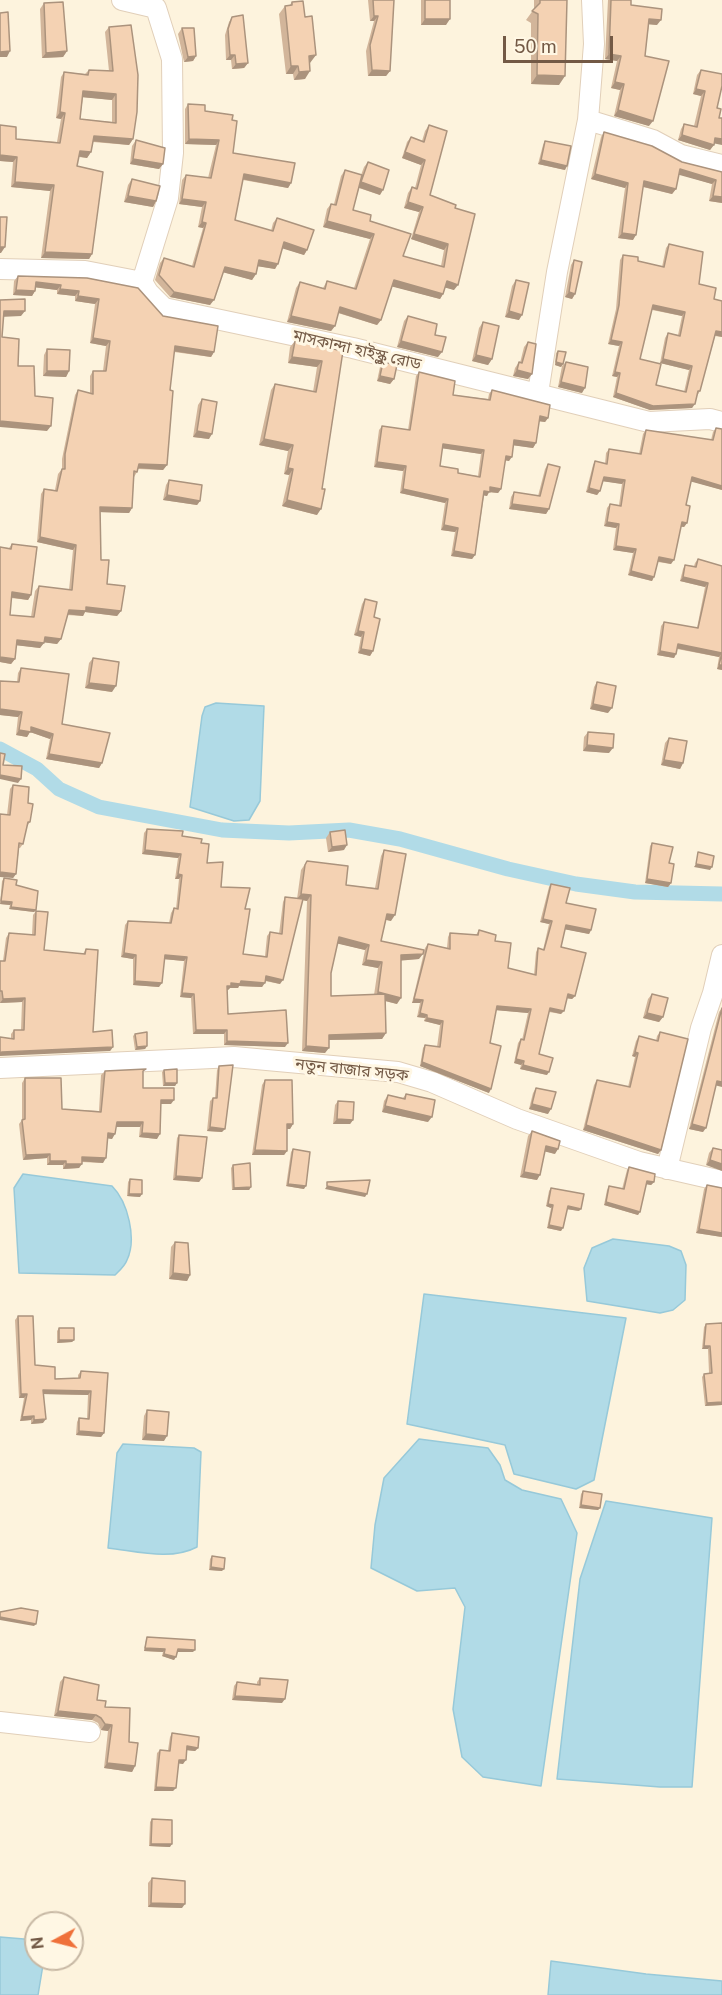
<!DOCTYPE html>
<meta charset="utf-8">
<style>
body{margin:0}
#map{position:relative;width:722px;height:1995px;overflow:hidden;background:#fdf3dd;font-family:"Public Sans",sans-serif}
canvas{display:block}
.north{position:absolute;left:24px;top:1911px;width:60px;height:60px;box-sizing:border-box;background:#fff7e4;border:2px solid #c7b8a4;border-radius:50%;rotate:263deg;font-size:16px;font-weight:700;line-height:24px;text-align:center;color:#735945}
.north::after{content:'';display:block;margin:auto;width:21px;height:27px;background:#ef713a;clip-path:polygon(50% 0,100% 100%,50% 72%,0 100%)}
.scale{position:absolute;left:503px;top:36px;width:110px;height:27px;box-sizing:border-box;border:3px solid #735945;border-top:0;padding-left:8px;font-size:18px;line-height:21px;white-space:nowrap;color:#735945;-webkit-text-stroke:4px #fff7e4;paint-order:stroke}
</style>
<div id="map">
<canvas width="722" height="1995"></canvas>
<div class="north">N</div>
<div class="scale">50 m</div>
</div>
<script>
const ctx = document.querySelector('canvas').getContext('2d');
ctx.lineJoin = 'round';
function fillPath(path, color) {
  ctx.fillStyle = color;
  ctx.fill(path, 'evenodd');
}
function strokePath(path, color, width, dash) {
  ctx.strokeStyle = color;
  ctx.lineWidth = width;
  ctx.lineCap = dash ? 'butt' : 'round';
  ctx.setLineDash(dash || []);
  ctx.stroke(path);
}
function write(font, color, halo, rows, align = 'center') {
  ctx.font = font + ' "Public Sans","Noto Sans Bengali",sans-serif';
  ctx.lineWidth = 6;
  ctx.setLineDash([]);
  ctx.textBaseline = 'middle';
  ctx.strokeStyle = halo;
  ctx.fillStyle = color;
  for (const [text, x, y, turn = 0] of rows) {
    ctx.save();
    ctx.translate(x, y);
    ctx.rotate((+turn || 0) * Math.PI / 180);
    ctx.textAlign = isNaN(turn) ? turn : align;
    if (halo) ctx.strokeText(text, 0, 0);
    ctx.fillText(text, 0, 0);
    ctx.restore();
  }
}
const water = new Path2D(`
 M216 703 264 706 260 801 249 820 234 821 190 807 202 716 205 707Z
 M23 1174 112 1186C128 1202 137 1239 127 1260 125 1266 119 1271 115 1275L19 1273 14 1188Z
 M613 1239 669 1246 681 1251 686 1265 685 1300 673 1310 660 1313 587 1301 584 1268 592 1248Z
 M424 1294 626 1318 594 1480 576 1489 514 1474 505 1445 407 1424Z
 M419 1439 488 1448 500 1465 505 1480 522 1490 561 1499 577 1533 541 1786 483 1777 462 1757 453 1709 465 1607 455 1588 417 1591 371 1568 375 1525 384 1478Z
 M123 1444 194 1448 201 1452 197 1547C171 1561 136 1551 108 1548L117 1453Z
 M606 1501 712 1518 692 1787H660L557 1779 580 1579Z
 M0 1937 36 1940V1959H44L38 1995H0Z
 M551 1961 646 1974 722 1981V1995H548Z`);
fillPath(water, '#b1dbe7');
strokePath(water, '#97c9d9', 1.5);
strokePath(new Path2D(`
 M0 749 37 769 59 789 99 807 222 830 289 833 349 830 400 839 508 869 576 884 635 892 722 894`), '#b1dbe7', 15);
const minor = new Path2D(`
 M122 0 156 8 172 59 173 153 168 198 142 282
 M588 120 594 44 592 0
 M0 269 85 271 142 282 148 292 164 308 353 348 649 422 710 419 722 422
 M538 393 557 272 588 120 653 140 681 155 722 165
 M0 1068 234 1057 398 1072 432 1082 517 1119 639 1162 722 1181
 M667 1169 701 1028 713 993 722 955
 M0 1722 90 1732`);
strokePath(minor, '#e1cfb9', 22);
strokePath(minor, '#fff', 20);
fillPath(new Path2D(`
 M368 0H394L390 71 386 76H368L366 51 374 21H370Z
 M421 0H450L446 25H421Z
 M534 0H567L559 85 531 84V23L526 20 534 9Z
 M608 0H631V5L657 25 649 24 645 56 649 126 614 116 620 90 611 88 617 61 605 59Z
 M292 2 305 17 316 55 309 63 305 79 294 80 293 74H286L279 14 285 6H289Z
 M44 3 67 51 63 57 42 58 40 9Z
 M232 17 248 63 244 68 232 69 231 60H226L225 35 229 22Z
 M109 27 133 139 129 145 93 142 91 152 87 158 79 157 77 166 92 254 89 259 41 258 50 191 11 187 13 162 0 161V125L16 139 57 142 61 119 56 118 61 77 64 72 85 74 89 70 109 71 105 32ZM83 97 112 100V122L80 119Z
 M182 28 196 56 193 61 184 62 178 34Z
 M701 70 717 108 714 144 710 150 678 140 681 129 684 124 694 126 701 96 693 94 697 75Z
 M188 104 205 111 232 120 233 153 291 183 288 188 243 180 235 220 271 231 273 223 277 218 307 250 304 255 283 248 275 269 258 266 256 274 252 280 223 272 210 305 170 297 155 280 160 263 164 258 192 266 203 228 198 227 202 207 179 204 182 180 186 175 208 178 216 145 185 144V109Z
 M429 125 430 195 455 208 454 290 445 287 443 294 440 299 392 286 381 320 377 325 338 313 335 326 331 331 287 322 296 288 300 282 323 288 327 281 354 288 370 239 323 227 327 209 331 204H334L341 176 345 170 361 175 364 167 368 162 380 195 359 188 353 210 370 221 403 256 441 266 444 250 411 239 419 212 404 208 408 193 412 187 415 188 421 165 402 158 407 142 411 137 422 141 425 131Z
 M604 132 682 162 722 172V203L709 201 712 184 679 174 676 189 672 194 643 187 633 240 618 238 625 188 591 179 601 137Z
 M136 140 163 164 159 169 130 164 132 146Z
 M545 141 565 170 538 164 543 145Z
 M132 179 156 201 153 207 124 202 128 185Z
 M669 244 699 284 714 299 722 301V337L715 336 700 391 697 396 692 408 650 410 613 397 617 377 612 376 619 346 608 344 616 309 620 260 623 255 638 261 662 267 666 248ZM652 310 682 316 678 335 668 333 665 338 660 363 689 370 684 392 656 385 640 359Z
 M574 260 575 294 572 299 565 297 571 265Z
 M18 276 87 278 138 288 163 316 218 326 214 352 211 357 174 352 170 390 173 391 167 465 163 470 138 469 137 472 134 477 132 508 129 513 100 512 101 560H109L107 584 125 586 121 611 117 616 85 612 83 616 67 615 61 639 57 644 44 642 40 648 16 645 15 659 11 664 0 662V547L9 548 12 544 37 547 31 595 28 600 11 598 10 615 31 617 35 591 39 586 69 590 73 550 37 542 41 494 44 489 55 490 58 474 62 469V459L75 395 78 390 90 393V376L93 371H103L106 346 90 343 95 304 75 301V296L57 294V290L35 287V291L32 296 13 295 14 281Z
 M516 280 519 320 505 317 512 286Z
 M408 316 435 335 438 357 397 347 404 321Z
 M483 322 492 359 488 365 472 361 479 328Z
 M295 341 343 351 317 515 282 506 289 475 284 474 288 451 259 445 271 390 275 384 313 392 317 367 288 363 290 347Z
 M528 342 532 374 528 379 513 376 515 368 519 362 520 363 524 347Z
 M47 349 69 371 66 377 43 376 44 355Z
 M558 351 563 364 561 367 555 365 556 353Z
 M383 362 394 379 390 384 377 381 380 367Z
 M566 362 582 393 558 387 562 366Z
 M419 372 453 395 488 399 489 394 492 390 548 418 545 422 539 421 536 443 533 448 513 445 509 461 505 460 501 489 498 493 489 492 487 496 484 495 475 555 472 559 451 556 455 532 441 530 445 503 400 493 403 471 374 467 379 430 382 426 408 430 416 376ZM442 448 481 454 478 476 458 473 440 466Z
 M202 399 209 439 193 437 198 405Z
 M716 428 722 429V490L691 481 686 505 687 523 684 527H681L671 564 658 562 652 581 628 575 633 553 613 550 616 528 604 526 607 508 610 504 619 505 622 484 603 481 600 491 597 495 586 492 593 465 595 461 605 464 606 453 609 449 639 454 643 434 646 430 711 440 713 432Z
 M548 464 549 509 546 514 509 509 511 497 514 492 538 496 545 469Z
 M169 480 200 501 197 505 163 500 166 485Z
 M698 559 722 566V670L717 669 719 657 677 649 676 654 674 658 657 655 661 626 664 622 697 628 705 587 680 581 683 569 685 565 694 566 695 563Z
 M365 599 374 617 373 651 370 656 358 653 361 637 354 635 362 604Z
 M93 658 112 692 85 688 89 663Z
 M21 668 62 724 102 763 99 768 46 759 50 739 30 732 27 737 16 735 18 717 0 715V681L17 682 18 673Z
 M597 682 608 713 590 709 594 687Z
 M588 732 609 753 583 751 584 737Z
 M669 738 683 763 680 769 661 765 665 743Z
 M13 785 28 803 30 822 27 826 23 844 20 848H19L16 874 13 878 7 815 10 789Z
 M147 829 182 836 201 843 207 863 221 887 245 909 243 954 265 956 267 936 270 932 279 934 283 902 285 897 297 899 301 870 307 861 346 885 375 888 381 856 384 850 391 921 386 920 381 941 419 959 401 960 397 1004 385 1001 386 1033 382 1039 329 1040 325 1053 302 1051 307 901 303 900 280 984 265 981 262 987 239 986 238 988H230L228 990H227L228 1014 285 1047 224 1045V1034H193L191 998 180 997 184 961 164 959 159 987 133 985V959L121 957 125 925 128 921 169 923 171 913 174 908 176 909 179 879H175L178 858 142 854 144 833ZM337 943 365 950 362 965 378 968 374 995 331 996V973Z
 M330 832 344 850 328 852 326 838Z
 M652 843 669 863 671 883 668 887 645 883 650 846Z
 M4 878 36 910 34 912 9 909 10 905 0 904 2 881Z
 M551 884 566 903 591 930 589 934 565 929 561 947 575 996 572 999 567 998 561 1014 549 1012 539 1054 547 1075 520 1069 521 1065 514 1063 518 1043 521 1039 522 1040 528 1013 496 1010 490 1043 489 1093 420 1066 423 1048 425 1045 437 1047 440 1025 424 1021 425 1018 417 1017 420 1003H412L425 948 428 944 447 948 448 937 450 933 476 935 479 930 495 941 508 968 534 975 536 952 538 948 543 950 549 924 540 922 549 887Z
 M36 911 44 950 83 954 86 949 93 1032 113 1047 110 1051 11 1039V1034L14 1030H21L22 1002 0 1003V961H3L6 938 9 933 32 935 33 915Z
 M652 994 663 1017 659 1022 643 1018 648 999Z
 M722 1008 716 1085 703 1132 689 1129 719 1012Z
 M660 1032 661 1150 658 1154 583 1130 594 1085 597 1080 628 1087 635 1057 632 1056 636 1041 639 1036 656 1041 657 1036Z
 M135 1034 147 1046 145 1049 135 1050 133 1036Z
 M219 1066 222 1132 207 1131 210 1101 213 1098H215L217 1070Z
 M164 1070 177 1083 175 1086H163L162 1072Z
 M105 1071 143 1073V1088L171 1104H161L157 1139 139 1137 140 1127H116L112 1139 108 1138 103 1163 82 1162 79 1168 63 1169V1165H47V1158L23 1160 19 1124 22 1120V1083L25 1078 62 1109 99 1111 101 1075Z
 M265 1080 293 1124 290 1129H287V1151L284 1155H252L262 1085Z
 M536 1088 548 1114 529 1109 533 1093Z
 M406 1094 428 1122 382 1112 384 1101 388 1095 403 1098Z
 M338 1101 353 1120 350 1124H333L335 1105Z
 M532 1131 555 1154 545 1151 537 1180 520 1177 528 1136Z
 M179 1135 202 1178 199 1182 173 1180 177 1138Z
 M713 1148 722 1150 706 1165 709 1153Z
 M293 1149 304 1189 286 1186 291 1152Z
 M233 1165 251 1187 249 1190H232L231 1168Z
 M629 1167 654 1182 651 1185 646 1184 638 1215 604 1205 607 1190 609 1186 622 1189 627 1170Z
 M130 1179 140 1197 127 1196 128 1182Z
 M707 1185 722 1188V1237L696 1233 704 1189Z
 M551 1188 579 1211 567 1209 561 1231 547 1228 551 1208 546 1206 549 1191Z
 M175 1242 190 1275 187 1281 169 1279 171 1247Z
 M18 1316 35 1365 55 1379 78 1378V1375L81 1371 108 1373 104 1433 101 1437 76 1435 77 1422 79 1418 87 1419 88 1395 44 1394 43 1423 31 1424V1420L20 1421 24 1398H19L15 1320Z
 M722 1323V1405L705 1406 702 1377 704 1374 709 1373 708 1349H702L704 1327 706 1324Z
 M59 1328 74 1340 72 1342 57 1343V1331Z
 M147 1410 164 1441 142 1440 144 1416Z
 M583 1491 600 1508 598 1510 579 1508 581 1494Z
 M212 1556 222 1571 209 1570 210 1559Z
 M147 1637 193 1652H177L174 1660 162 1656 163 1652 144 1651 146 1640Z
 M64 1677 97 1700 105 1707 129 1742 135 1766 132 1772 104 1768 108 1731 101 1730 98 1723 92 1720 54 1716 60 1682Z
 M260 1678 282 1703 232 1700 234 1686 237 1682 257 1685V1682Z
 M172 1733 198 1748 195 1751 187 1750 183 1764 178 1763 173 1791H154L157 1753 160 1750H168L170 1737Z
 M152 1819 170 1847 149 1846 150 1822Z
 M152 1878 182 1908 148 1907V1883Z`), '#d2b59a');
fillPath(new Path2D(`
 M374 16H378L374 21H370Z
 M425 19H450L446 25H421Z
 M649 19 661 20 657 25 645 24Z
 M10 51 7 57H0V52Z
 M67 51 63 57 42 58 46 53Z
 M609 54 621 56 617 61 605 59Z
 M230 55H235L231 60H226Z
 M316 55 310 63H303L309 56Z
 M196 56 193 61 184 62 188 57Z
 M248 63 244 68 232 69 236 64Z
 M291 66H298L293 74H286Z
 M372 70 390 71 386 76H368Z
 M310 71 305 79 294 80 299 72Z
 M537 75 565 76 559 85 531 84Z
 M615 82 624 84 620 90 611 88Z
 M696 89 705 91 701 96 693 94Z
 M83 91 116 94 112 100 80 97Z
 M618 110 653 121 649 126 614 116Z
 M60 112 65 113 61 119 56 118Z
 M682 135 714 145 710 150 678 140Z
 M94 136 133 139 129 145 90 141Z
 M715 138 722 139V145L712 143Z
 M189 139 219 140 216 145 185 144Z
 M80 151 91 152 87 158 76 156Z
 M405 152 425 160 421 165 402 158Z
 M0 155 17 157 13 162 0 161Z
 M133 159 163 164 159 169 130 164Z
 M541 160 567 166 565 170 538 164Z
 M680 169 716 180 712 184 676 174Z
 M244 174 291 183 288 188 241 179Z
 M595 174 628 183 625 188 591 179Z
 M644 181 676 189 672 194 640 186Z
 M15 182 54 185 50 191 11 187Z
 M361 182 383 190 380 195 357 187Z
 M128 196 156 201 153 207 124 202Z
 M713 196 722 197V203L709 201Z
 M182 199 206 202 202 207 179 204Z
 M408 202 423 207 419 212 404 208Z
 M327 221 374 234 370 239 323 227Z
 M202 222 206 223 203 228 198 227Z
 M622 233 636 235 633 240 618 238Z
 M414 234 448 244 444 250 411 239Z
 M284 242 307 250 304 255 281 248Z
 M0 247H5L1 253H0Z
 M45 252 92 254 89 259 41 258Z
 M259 260 278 264 275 269 256 266Z
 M225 267 256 274 252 280 222 272Z
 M394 280 443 294 440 299 390 286Z
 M447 281 458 285 454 290 443 287Z
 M36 282 61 285 57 290 32 287Z
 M60 289 79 291 75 296 57 294Z
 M16 290 35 291 32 296 13 295Z
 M174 292 214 300 210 305 170 297Z
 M569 292 575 294 572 299 565 297Z
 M78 296 99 299 95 304 75 301Z
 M653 305 685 312 682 316 650 309Z
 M340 307 381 320 377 325 336 312Z
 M4 311H25L21 316 0 317Z
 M509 311 522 315 519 320 505 317Z
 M291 316 335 326 331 331 287 322Z
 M716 331 722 332V337L713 335Z
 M93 338 110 341 106 346 90 343Z
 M611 340 622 342 619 346 608 344Z
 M401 341 442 352 438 357 397 347Z
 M175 346 214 352 211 357 172 351Z
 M476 355 492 359 488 365 472 361Z
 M292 357 322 361 317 367 288 363Z
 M663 359 692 366 689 370 660 363Z
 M556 362 563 364 561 367 555 365Z
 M517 370 532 374 528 379 513 376Z
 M47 371H69L66 377 43 376Z
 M615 372 620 373 617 377 612 376Z
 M380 376 394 379 390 384 377 381Z
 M561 382 585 388 582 393 558 387Z
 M616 393 695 404 692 408 650 410 613 397Z
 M540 416 548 418 545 422 537 421Z
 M0 421 51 426 47 431 0 427Z
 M197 431 212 434 209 439 193 437Z
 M264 439 293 445 288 451 259 445Z
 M514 440 536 443 533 448 511 445Z
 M443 444 484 450 481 454 440 448Z
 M506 456 512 457 509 461 503 460Z
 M377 462 406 466 403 471 374 467Z
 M139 464 167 465 163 470 136 468Z
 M288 468 293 469 289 475 284 474Z
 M604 477 625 480 622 484 601 481Z
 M692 477 722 486V490L689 481Z
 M490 487 501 489 498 493 489 492 487 496 481 495 484 491Z
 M589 488 600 491 597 495 586 492Z
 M403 489 448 499 445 503 400 493Z
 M167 495 200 501 197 505 163 500Z
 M287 500 321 509 317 515 282 506Z
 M512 504 549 509 546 514 509 509Z
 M100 507 132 508 129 513 97 512Z
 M607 522 619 524 616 528 604 526Z
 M682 522 687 523 684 527 679 526Z
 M444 525 458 528 455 532 441 530Z
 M40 537 76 545 73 550 37 542Z
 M616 546 636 549 633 553 613 550Z
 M454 551 475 555 472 559 451 556Z
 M659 557 674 560 671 564 656 561Z
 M631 571 654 577 652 581 628 575Z
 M683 577 708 583 705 587 680 581Z
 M12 592 31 595 28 600 8 597Z
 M86 607 121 611 117 616 85 612 83 616 65 614 69 610Z
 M358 631 364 632 361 637 354 635Z
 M45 637 61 639 57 644 41 642Z
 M17 640 44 643 40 648 14 645Z
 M678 644 722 653 719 657 675 648Z
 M361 649 373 651 370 656 358 653Z
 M660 651 676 654 674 658 657 655Z
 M0 657 15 659 11 664 0 662Z
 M719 665H722V670L717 669Z
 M89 683 116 686 112 692 85 688Z
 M593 704 612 708 608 713 590 709Z
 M0 709 22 712 18 717 0 715Z
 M31 727 53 734 50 739 30 732 27 737 16 735 19 730Z
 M587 745 613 748 609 753 583 751Z
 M49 754 102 763 99 768 46 759Z
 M664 760 683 763 680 769 661 765Z
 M0 775 21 779 18 783 0 779Z
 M347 845 344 850 328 852 332 847Z
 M145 850 181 854 178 858 142 854Z
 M696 864 712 867 710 870 694 867Z
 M0 872 16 874 13 878 0 877Z
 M178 874 182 875 179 879H175Z
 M647 879 671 883 668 887 645 883Z
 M301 894 311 895 307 901 297 899Z
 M1 901 12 902 10 905 0 904Z
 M11 907 36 910 34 912 9 909Z
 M387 914 395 915 391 921 383 919Z
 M543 919 552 921 549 924 540 922Z
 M566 925 591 930 589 934 563 929Z
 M339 937 369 945 365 950 335 943Z
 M124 953 136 955 133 959 121 957Z
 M423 954 419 959 397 961 401 955Z
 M165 955 187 957 184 961 162 959Z
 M366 960 382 962 378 968 362 965Z
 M266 976 283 980 280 984 263 980Z
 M135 981 162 983 159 987 133 985Z
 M241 981 265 983 262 987 239 986 238 988H230L228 990H224L227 986 231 983Z
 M378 992 401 998 397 1004 374 998Z
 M182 993 194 994 191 998 180 997Z
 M568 994 575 996 572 999 565 998Z
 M25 998 22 1002 0 1003 3 999Z
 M414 999 423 1000 420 1003H412Z
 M497 1006 531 1009 528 1013 494 1010Z
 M550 1008 564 1011 561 1014 548 1011Z
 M420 1013 427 1015 425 1018 417 1017Z
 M647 1013 663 1017 659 1022 643 1018Z
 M427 1018 443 1021 440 1025 424 1021Z
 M196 1030H227L224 1034H193Z
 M386 1033 382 1039 325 1040 329 1035Z
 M227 1041 288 1043 285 1047 224 1045Z
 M147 1046 145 1049 135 1050 137 1047Z
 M306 1046 329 1048 325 1053 302 1051Z
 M113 1047 110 1051 0 1056V1053L2 1052Z
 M635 1052 638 1053 635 1057 632 1056Z
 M516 1059 524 1061 521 1065 514 1063Z
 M422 1062 491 1089 489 1093 420 1066Z
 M523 1065 549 1072 547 1075 520 1069Z
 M717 1081 722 1082V1087L714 1085Z
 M165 1083H177L175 1086H163Z
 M161 1100H174L171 1104H158Z
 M532 1104 551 1109 548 1114 529 1109Z
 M385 1106 432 1117 428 1122 382 1112Z
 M337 1119 353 1120 350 1124H333Z
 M117 1122H143L140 1127H114Z
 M287 1124H293L290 1129H284Z
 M692 1124 706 1128 703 1132 689 1129Z
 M586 1125 661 1150 658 1154 583 1130Z
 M210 1127 225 1129 222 1132 207 1131Z
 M108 1133 115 1134 112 1139 105 1138Z
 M142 1133 160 1134 157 1139 139 1137Z
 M546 1146 558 1149 555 1154 543 1151Z
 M255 1150 287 1151 284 1155H252Z
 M50 1154 47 1158 23 1160 26 1155Z
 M82 1157 106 1158 103 1163 78 1161Z
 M710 1160 722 1164V1171L706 1165Z
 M50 1161H66L63 1165H47Z
 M66 1164H82L79 1168 63 1169Z
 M524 1172 540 1175 537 1180 520 1177Z
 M176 1176 202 1178 199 1182 173 1180Z
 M647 1181 654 1182 651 1185 645 1184Z
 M288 1184 306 1186 304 1189 286 1186Z
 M327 1186 367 1194 365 1197 325 1189Z
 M251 1187 249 1190H232L234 1188Z
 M129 1194H142L140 1197 127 1196Z
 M606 1202 640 1212 638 1215 604 1205Z
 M548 1204 553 1205 551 1208 546 1206Z
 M568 1206 581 1209 579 1211 566 1209Z
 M549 1225 563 1228 561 1231 547 1228Z
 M699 1229 722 1233V1237L696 1233Z
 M173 1273 190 1275 187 1281 169 1279Z
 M59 1340H74L72 1342 57 1343Z
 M704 1346H710L708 1349H702Z
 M43 1390 91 1391 88 1395 41 1394Z
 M21 1394H27L24 1398H19Z
 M722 1402V1405L705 1406 707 1403Z
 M34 1416 31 1420 20 1421 22 1417Z
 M46 1419 43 1423 31 1424 34 1420Z
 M79 1431 104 1433 101 1437 76 1435Z
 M146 1434 167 1436 164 1441 142 1440Z
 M581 1505 600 1508 598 1510 579 1508Z
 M211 1567 224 1569 222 1571 209 1570Z
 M0 1617 36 1624 34 1626 0 1620Z
 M145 1648 165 1649 163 1652 144 1651Z
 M178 1649 195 1650 193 1652H176Z
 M164 1654 176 1657 174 1660 162 1656Z
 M235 1696 285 1699 282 1703 232 1700Z
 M58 1711 96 1715 92 1720 54 1716Z
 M105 1724 112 1725 108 1731 101 1730Z
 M187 1746 198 1748 195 1751 185 1750Z
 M179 1760H186L183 1764 176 1763Z
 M107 1763 135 1766 132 1772 104 1768Z
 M156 1787 176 1788 173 1791H154Z
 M151 1844H172L170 1847 149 1846Z
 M151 1903 185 1904 182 1908 148 1907Z`), '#ab937d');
const building = new Path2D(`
 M373 0H394L390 71 372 70 370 45 378 16H374Z
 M425 0H450V19H425Z
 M540 0H567L565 76 537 75 538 14 532 11 540 3Z
 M611 0H631V5L662 9 661 20 649 19 645 56 669 61 653 121 618 110 624 84 615 82 621 56 609 54Z
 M303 1 305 17 312 16 316 55 309 56 310 71 299 72 298 66H291L285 6 292 5V2Z
 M63 2 67 51 46 53 44 3Z
 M8 12 10 51 0 52V13Z
 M243 15 248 63 236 64 235 55H230L228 29 232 17Z
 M131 25 138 75 137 112 133 139 94 136 91 152 80 151 77 166 103 172 92 254 45 252 54 185 15 182 17 157 0 155V125L16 127V139L60 143 65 113 60 112 64 72 88 75 89 70 113 71 109 27ZM83 91 116 94V123L80 119Z
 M182 28H194L196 56 188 57Z
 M701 70 722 74V86L717 108 721 109 719 118H722V139L715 138 714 145 682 135 684 124 697 127 705 91 696 89Z
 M188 104 205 105V111L233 115 232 120 237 121 233 153 295 163 291 183 244 174 235 220 273 231 277 218 314 230 307 250 284 242 278 264 259 260 256 274 225 267 214 300 174 292 159 275 164 258 194 267 206 223 202 222 206 202 182 199 186 175 211 178 219 140 189 139Z
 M429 125 447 131 430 195 456 205 455 208 475 214 458 285 447 281 443 294 394 280 381 320 340 307 335 326 291 316 300 282 325 289 327 281 356 289 374 234 327 221 331 204 336 205 345 170 362 175 353 210 371 215 370 221 411 234 403 256 444 267 448 244 414 234 423 207 408 202 412 187 417 189 425 160 405 152 411 137 424 142Z
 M604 132 652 146 682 162 722 172V197L713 196 716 180 680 169 676 189 644 181 636 235 622 233 628 183 595 174Z
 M136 140 165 148 163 164 133 159Z
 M545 141 571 146 567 166 541 160Z
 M368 162 389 170 383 190 361 182Z
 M132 179 160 186 156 201 128 196Z
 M0 217H7L5 247H0Z
 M669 244 703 252 699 284 716 288 714 299 722 301V332L716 331 700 391H698L695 404 653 406 616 393 620 373 615 372 622 342 611 340 619 305 623 255 638 257V261L664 267ZM653 305 685 312 680 336 668 333 663 359 692 366 686 392 656 385 661 364 640 359Z
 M574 260 582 262 575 294 569 292Z
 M18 276 87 278 138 288 163 316 218 326 214 352 175 346 170 390 173 391 167 465 139 464 137 472 134 471 132 508 100 507 101 560H109L107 584 125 586 121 611 86 607V611L69 610 61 639 45 637 44 643 17 640 15 659 0 657V547L11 549 12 544 37 547 31 595 12 592 10 615 34 617 39 586 72 590 76 545 40 537 44 489 57 491 62 469H65V454L78 390 93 394V371H106L110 341 93 338 99 299 78 296 79 291 60 289 61 285 36 282 35 291 16 290Z
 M516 280 529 283 522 315 509 311Z
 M25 299V311H4L2 337 19 339 18 366H34L35 396 53 398 51 426 0 421V300Z
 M408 316 437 324 435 335 446 337 442 352 401 341Z
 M483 322 499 326 492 359 476 355Z
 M295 341 343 351 322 489H325L321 509 287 500 293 469 288 468 293 445 264 439 275 384 316 392 322 361 292 357Z
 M528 342 536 344 532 374 517 370 519 362 522 363Z
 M47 349 70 350 69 371H47Z
 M558 351 566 352 563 364 556 362Z
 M383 362 397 365 394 379 380 376Z
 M566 362 588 367 585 388 561 382Z
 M419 372 455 381 453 395 490 400 492 390 550 405 548 418 540 416 536 443 514 440 512 457 506 456 501 489 490 487V492L484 491 475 555 454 551 458 528 444 525 448 499 403 489 406 466 377 462 382 426 410 430ZM443 444 484 450 480 477 458 473V469L440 466Z
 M202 399 217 402 212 434 197 431Z
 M716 428 722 429V486L692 477 686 505 690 506 687 523 682 522 674 560 659 557 654 577 631 571 636 549 616 546 619 524 607 522 610 504 621 506 625 480 604 477 600 491 589 488 595 461 607 464 609 449 641 454 646 430 713 440Z
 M548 464 560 467 549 509 512 504 514 492 540 496Z
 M169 480 202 485 200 501 167 495Z
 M698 559 722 566V665H719L722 653 678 644 676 654 660 651 664 622 698 628 708 583 683 577 685 565 696 567Z
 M365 599 377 602 374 617 380 619 373 651 361 649 364 632 358 631Z
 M93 658 119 662 116 686 89 683Z
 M21 668 69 674 62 724 110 733 102 763 49 754 53 734 31 727V732L19 730 22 712 0 709V681L19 682Z
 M597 682 616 686 612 708 593 704Z
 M588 732 614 734 613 748 587 745Z
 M669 738 687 741 683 763 664 760Z
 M0 753 5 754 3 765 22 766 21 779 0 775Z
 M13 785 29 787 28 803 33 804 30 822H28L23 844 19 843 16 874 0 872V814L10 815Z
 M147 829 183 831 182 836 202 839 201 843 209 844 207 863 223 862 221 887 250 888 245 909H250L243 954 267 957 270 932 282 934 285 897 303 899 283 980 266 976 265 983 241 981 240 984 231 983V986H227L228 1014 286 1010 288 1043 227 1041V1030H196L194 994 182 993 187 957 165 955 162 983 135 981 136 955 124 953 128 921 171 923 174 908 178 909 182 875 178 874 181 854 145 850Z
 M345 830 347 845 332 847 330 832Z
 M652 843 673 847 669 863 674 864 671 883 647 879Z
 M384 850 406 854 395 915 387 914 381 941 424 950 423 954 401 955V998L378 992 382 962 366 960 369 945 339 937 331 973V996L385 994 386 1033 329 1035V1048L306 1046 311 895 301 894 305 865 307 861 348 866 346 885 378 889Z
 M698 852 714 856 712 867 696 864Z
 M4 878 17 880 16 885 38 891 36 910 11 907 12 902 1 901Z
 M551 884 570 888 566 903 596 909 591 930 566 925 561 947 586 953 575 996 568 994 564 1011 550 1008 539 1054 553 1058 549 1072 523 1065 524 1061 516 1059 521 1039 524 1040 531 1009 497 1006 490 1043 501 1046 491 1089 422 1062 425 1045 440 1047 443 1021 427 1018V1015L420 1013 423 1000 414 999 428 944 450 949V933L478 935 479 930 496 935 495 941 511 943 508 968 536 975 538 948 544 950 552 921 543 919Z
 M36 911 48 912 44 950 85 954 86 949 98 950 93 1032 112 1030 113 1047 2 1052 0 1053V1037L14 1039V1030H24L25 998 3 999 2 991H0V961H5L9 933 35 935Z
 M652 994 668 998 663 1017 647 1013Z
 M722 1008V1082L717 1081 706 1128 692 1124Z
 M147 1032V1046L137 1047 135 1034Z
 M660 1032 688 1039 661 1150 586 1125 597 1080 630 1087 638 1053 635 1052 639 1036 658 1041Z
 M233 1065 225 1129 210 1127 213 1098H217L219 1066Z
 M146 1069 143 1071V1088H174V1100H161L160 1134 142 1133 143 1122H117L115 1134 108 1133 106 1158 82 1157V1164H66V1161H50V1154L26 1155 22 1120 25 1119V1078H61L62 1109 101 1112 105 1071Z
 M177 1069V1083H165L164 1070Z
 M265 1080H292L293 1124H287V1151L255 1150Z
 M536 1088 556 1092 551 1109 532 1104Z
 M406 1094 435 1100 432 1117 385 1106 388 1095 405 1099Z
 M338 1101 354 1102 353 1120 337 1119Z
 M532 1131 560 1141 558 1149 546 1146 540 1175 524 1172Z
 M179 1135 207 1137 202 1178 176 1176Z
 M713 1148 722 1150V1164L710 1160Z
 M293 1149 310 1152 306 1186 288 1184Z
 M250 1163 251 1187 234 1188 233 1165Z
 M629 1167 655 1174 654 1182 647 1181 640 1212 606 1202 609 1186 624 1189Z
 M130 1179 142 1180V1194H129Z
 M370 1180 367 1194 327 1186V1182Z
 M707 1185 722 1188V1233L699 1229Z
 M551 1188 584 1194 581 1209 568 1206 563 1228 549 1225 553 1205 548 1204Z
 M175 1242 188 1243 190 1275 173 1273Z
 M18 1316H33L35 1365 55 1367V1379L80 1378 81 1371 108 1373 104 1433 79 1431V1418L89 1419 91 1391 43 1390 46 1419 34 1420V1416L22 1417 27 1394H21Z
 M722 1323V1402L707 1403 704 1374 712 1373 710 1346H704L706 1324Z
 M59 1328H74V1340H59Z
 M147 1410 169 1412 167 1436 146 1434Z
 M583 1491 602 1494 600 1508 581 1505Z
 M212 1556 225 1558 224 1569 211 1567Z
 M21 1608 38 1611 36 1624 0 1617V1612Z
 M147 1637 195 1640V1650L178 1649 176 1657 164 1654 165 1649 145 1648Z
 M64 1677 99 1685 97 1700 106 1701 105 1707 130 1708 129 1742 138 1743 135 1766 107 1763 112 1725 105 1724 101 1718 96 1715 58 1711Z
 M260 1678 288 1680 285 1699 235 1696 237 1682 260 1685Z
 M172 1733 199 1737 198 1748 187 1746 186 1760H179L176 1788 156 1787 160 1750 170 1751Z
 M152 1819 172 1820V1844H151Z
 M152 1878 185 1881V1904L151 1903Z`);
fillPath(building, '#f4d2b3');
strokePath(building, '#ab937d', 1.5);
write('16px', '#735945', '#fff7e4', [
 ["মাসকান্দা হাইস্কুল রোড",357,350,13],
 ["নতুন বাজার সড়ক",352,1070,6]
]);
</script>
